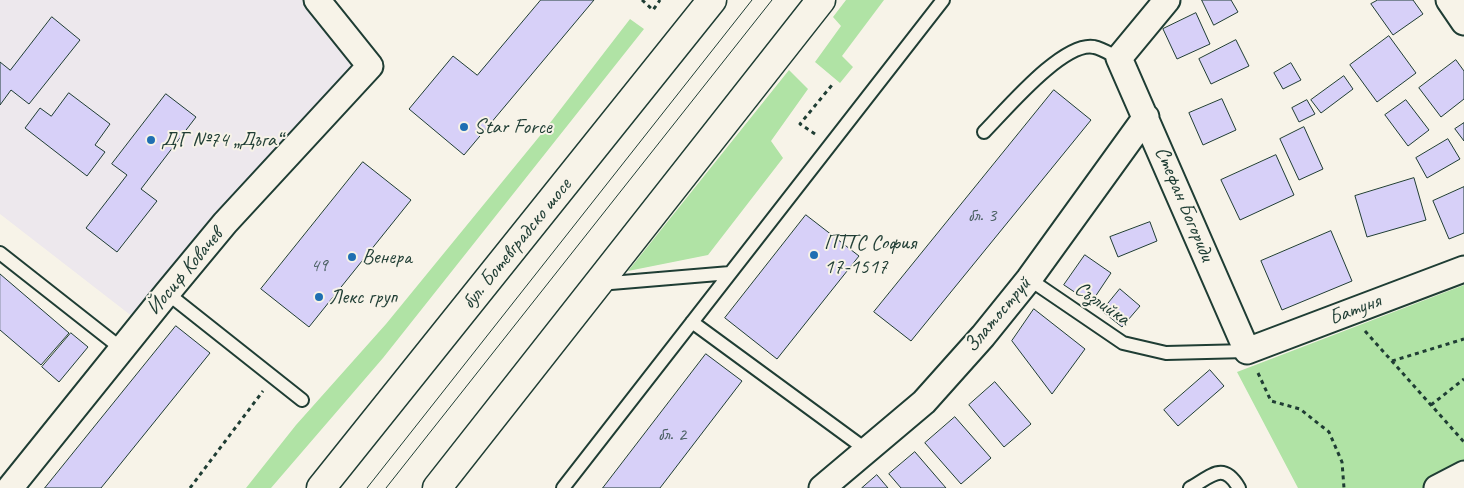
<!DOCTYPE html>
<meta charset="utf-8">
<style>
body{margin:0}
canvas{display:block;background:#f7f3e8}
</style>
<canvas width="1464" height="488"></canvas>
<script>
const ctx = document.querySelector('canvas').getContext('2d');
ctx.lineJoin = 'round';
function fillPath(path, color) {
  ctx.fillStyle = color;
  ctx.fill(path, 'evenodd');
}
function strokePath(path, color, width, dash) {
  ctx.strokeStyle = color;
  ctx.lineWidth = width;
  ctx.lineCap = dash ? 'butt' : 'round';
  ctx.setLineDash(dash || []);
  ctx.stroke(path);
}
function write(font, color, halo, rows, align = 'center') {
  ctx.font = font + ' Caveat,sans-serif';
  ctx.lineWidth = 4;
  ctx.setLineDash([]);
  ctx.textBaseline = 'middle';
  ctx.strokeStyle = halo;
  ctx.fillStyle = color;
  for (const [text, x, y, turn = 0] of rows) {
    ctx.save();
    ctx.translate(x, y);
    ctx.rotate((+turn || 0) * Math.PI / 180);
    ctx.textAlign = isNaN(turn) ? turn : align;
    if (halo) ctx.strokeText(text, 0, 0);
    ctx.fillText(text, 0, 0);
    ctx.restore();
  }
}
fillPath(new Path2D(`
 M0 0H317L370 66 142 324 0 214Z`), '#ede8ed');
fillPath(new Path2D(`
 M846 0H884L842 56 853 67 840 83 815 62 841 26 833 17Z
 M630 19 644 29 383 358 271 488H246L296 425 386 324 543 132Z
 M789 70 808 89 771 141 783 158 708 255 628 271Z
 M1464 285V474L1437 488H1298L1237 372Z`), '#b0e3a5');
const building = new Path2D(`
 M541 0H594L464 155 409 109 453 56 477 75Z
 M1202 0H1231L1238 12 1214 25Z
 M1378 0H1413L1423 14 1393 35 1371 4Z
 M1196 13 1210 44 1177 59 1163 29Z
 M52 17 80 40 29 104 11 90 0 105V62L10 70Z
 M1389 36 1416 73 1377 102 1350 65Z
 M1236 40 1249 66 1211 84 1199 59Z
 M1456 60 1464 71V99L1441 117 1419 88Z
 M1291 63 1301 80 1283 89 1274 73Z
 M1344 76 1353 89 1321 113 1311 100Z
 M1054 90 1091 120 911 341 874 312Z
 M69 93 110 124 95 145 105 152 87 176 25 128 40 108 51 116Z
 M166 94 196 117 141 189 157 201 117 252 86 228 127 175 112 164Z
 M1222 99 1236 130 1203 145 1189 113Z
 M1307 100 1315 114 1299 122 1292 108Z
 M1406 100 1429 130 1408 146 1385 115Z
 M1464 123V141L1455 129Z
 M1304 127 1323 169 1299 180 1280 139Z
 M1448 139 1460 159 1427 178 1416 158Z
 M1276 155 1294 195 1240 220 1221 180Z
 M363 162 411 200 309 327 261 289Z
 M1414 178 1426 220 1367 237 1355 196Z
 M1464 187V233L1449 239 1433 201Z
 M806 215 859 256 777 359 725 318Z
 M1150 222 1157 241 1118 257 1110 237Z
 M1331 231 1352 281 1282 310 1261 261Z
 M1085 255 1111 273 1091 303 1064 285Z
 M0 274 69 333 41 365 0 330Z
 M1120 289 1140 306 1122 327 1102 311Z
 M1034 309 1085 349 1052 394 1012 341Z
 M176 326 210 353 101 488H45Z
 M71 333 88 347 59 382 42 367Z
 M706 354 742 381 660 488H603Z
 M1210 370 1224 386 1178 426 1164 410Z
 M995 382 1031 424 1004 447 969 405Z
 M955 417 991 458 961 484 925 443Z
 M915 452 946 488H901L889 474Z
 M877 475 888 488H862Z`);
fillPath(building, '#d7d0f8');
strokePath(building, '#1f3d34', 1);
const service = new Path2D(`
 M984 132C1005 111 1063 41 1094 47 1103 49 1112 55 1119 58
 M0 253 122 349
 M1029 279 1123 343 1166 353 1247 351
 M599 284 730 273
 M167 293 302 400
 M692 322 868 451
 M563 488 943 0
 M1190 488C1212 476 1223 461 1239 488`);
const minor = new Path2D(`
 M1167 0 1119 58 1247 351 1464 269
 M1449 0 1464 22
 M10 488 167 293 225 223 370 66 317 0
 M822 488 924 402 983 336 1029 279 1146 117
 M1437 488 1464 474`);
const primary = new Path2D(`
 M321 488 712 0
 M437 488 821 0`);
strokePath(service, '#1f3d34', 16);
strokePath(minor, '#1f3d34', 29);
strokePath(primary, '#1f3d34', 31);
strokePath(new Path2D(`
 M642 0 653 10 660 0
 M815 134 800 124 832 85
 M1365 331 1464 442
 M1392 361 1464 339
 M1258 373 1271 401 1300 409 1329 432 1342 462 1344 488
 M1431 405 1464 379
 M190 488 263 391`), '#1f3d34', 3, [4, 4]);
strokePath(service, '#f7f3e8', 12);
strokePath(minor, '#f7f3e8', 25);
strokePath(primary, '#f7f3e8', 28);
strokePath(new Path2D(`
 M367 488 752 0
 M386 488 772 0`), '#1f3d34', 1);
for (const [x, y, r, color] of [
 [464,127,5,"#1f6fb2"],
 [151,140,5,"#1f6fb2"],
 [814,255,5,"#1f6fb2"],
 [352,257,5,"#1f6fb2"],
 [319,297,5,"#1f6fb2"]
]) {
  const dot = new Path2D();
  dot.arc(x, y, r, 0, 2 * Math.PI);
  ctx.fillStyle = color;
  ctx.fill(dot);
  strokePath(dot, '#f7f3e8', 2);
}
write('19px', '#4d6265', null, [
 ["бл. 3",982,216],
 ["49",319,266],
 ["бл. 2",672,435]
]);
write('21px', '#1f3d34', '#f7f3e8', [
 ["Star Force",474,127],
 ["ДГ №74 „Дъга“",161,140],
 ["ПТТС София",824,243],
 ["17-1517",824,267],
 ["Венера",362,257],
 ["Лекс груп",329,297]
], 'left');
write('21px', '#1f3d34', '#f7f3e8', [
 ["Стефан Богориди",1184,204,67],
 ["бул. Ботевградско шосе",517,244,-51],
 ["Йосиф Ковачев",185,272,-50],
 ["Съзлийка",1102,304,34],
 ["Батуня",1355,310,-21],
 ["Златоструй",998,315,-50]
]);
</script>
